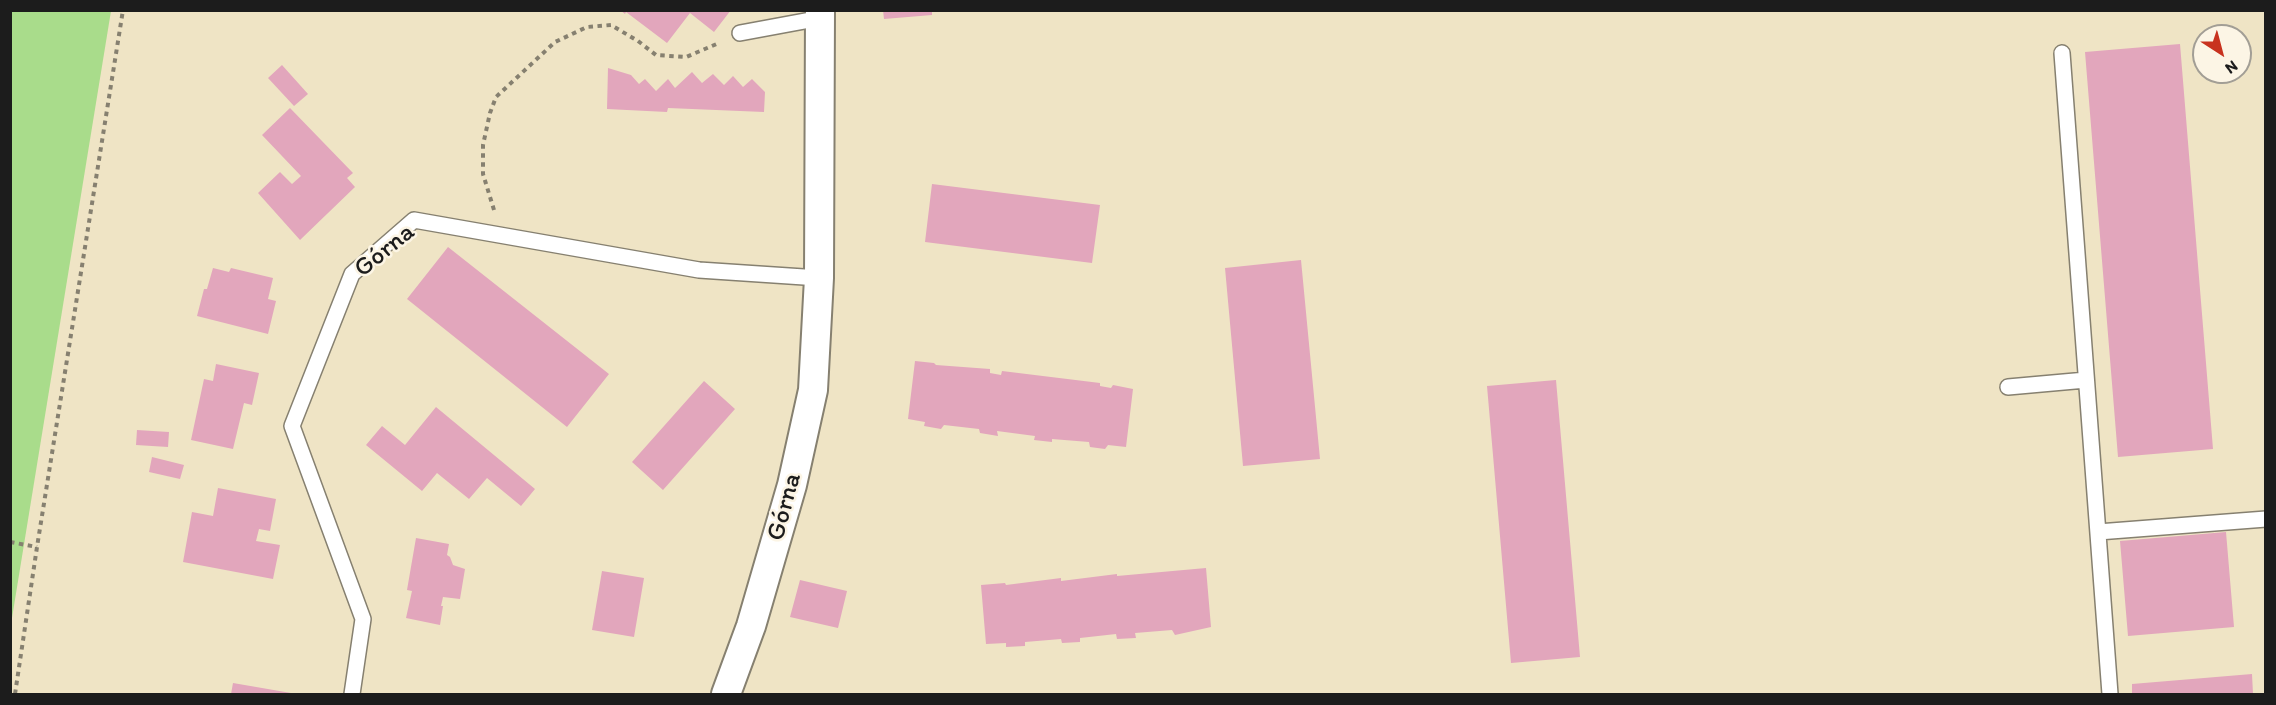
<!DOCTYPE html>
<meta charset="utf-8">
<style>
body{margin:0}
#map{position:relative;width:2276px;height:705px;overflow:hidden;background:#efe4c5;font-family:Itim,sans-serif}
canvas{display:block}
.frame{position:absolute;inset:0;border:12px solid #1c1c1c;pointer-events:none}
.north{position:absolute;left:2192px;top:24px;width:60px;height:60px;box-sizing:border-box;background:#fcf5e5;border:2px solid #a29e95;border-radius:50%;rotate:144deg;font-size:16px;font-weight:700;line-height:24px;text-align:center;color:#1c1c1c}
.north::after{content:'';display:block;margin:auto;width:21px;height:27px;background:#c8321e;clip-path:polygon(50% 0,100% 100%,50% 72%,0 100%)}
</style>
<div id="map">
<canvas width="2276" height="705"></canvas>
<div class="frame"></div>
<div class="north">N</div>
</div>
<script>
const ctx = document.querySelector('canvas').getContext('2d');
ctx.lineJoin = 'round';
function fillPath(path, color) {
  ctx.fillStyle = color;
  ctx.fill(path, 'evenodd');
}
function strokePath(path, color, width, dash) {
  ctx.strokeStyle = color;
  ctx.lineWidth = width;
  ctx.lineCap = dash ? 'butt' : 'round';
  ctx.setLineDash(dash || []);
  ctx.stroke(path);
}
function write(font, color, halo, rows, align = 'center') {
  ctx.font = font + ' Itim,sans-serif';
  ctx.lineWidth = 5;
  ctx.setLineDash([]);
  ctx.textBaseline = 'middle';
  ctx.strokeStyle = halo;
  ctx.fillStyle = color;
  for (const [text, x, y, turn = 0] of rows) {
    ctx.save();
    ctx.translate(x, y);
    ctx.rotate((+turn || 0) * Math.PI / 180);
    ctx.textAlign = isNaN(turn) ? turn : align;
    if (halo) ctx.strokeText(text, 0, 0);
    ctx.fillText(text, 0, 0);
    ctx.restore();
  }
}
fillPath(new Path2D(`
 M11 10 111 11 11 624 10 11Z`), '#a9dc8b');
fillPath(new Path2D(`
 M620 10H731L714 32 690 13 667 43 626 12 625 14Z
 M883 10H932V15L884 19Z
 M2180 44 2213 449 2118 457 2085 52Z
 M282 65 308 94 294 106 268 78Z
 M608 68 631 75 639 84 645 79 656 91 668 79 675 88 692 72 702 83 713 74 724 85 733 76 743 87 752 79 765 92 764 112 668 108 667 112 607 109Z
 M290 108 353 173 347 178 355 187 300 240 258 193 280 172 292 184 301 176 262 135Z
 M932 184 1100 205 1092 263 925 242Z
 M448 247 609 374 567 427 407 299Z
 M1301 260 1320 459 1243 466 1225 268Z
 M213 268 229 272 231 268 273 278 268 299 276 301 268 334 197 316 204 289H207Z
 M915 361 934 363 936 365 990 369V373L1001 375 1002 371 1100 383V386L1111 388 1113 385 1133 389 1126 447 1108 445 1105 449 1090 447 1089 442 1052 439V442L1034 440 1035 436 997 431 998 436 980 433 979 429 944 425 941 429 924 426 925 422 908 419Z
 M216 364 259 373 252 405 244 403 233 449 191 440 204 379 213 381Z
 M1556 380 1580 657 1511 663 1487 386Z
 M704 381 735 409 663 490 632 462Z
 M436 407 535 489 521 506 487 478 469 499 437 473 422 491 366 445 382 426 405 445Z
 M137 430 169 432 168 447 136 445Z
 M152 457 184 465 180 479 149 472Z
 M218 488 276 499 270 531 259 529 256 541 280 545 273 579 183 562 192 512 213 516Z
 M2226 532 2234 627 2128 636 2120 541Z
 M416 538 449 544 447 555 450 557 453 565 465 569 460 599 443 597 441 606H443L440 625 406 618 412 591 407 590Z
 M1206 568 1211 627 1175 635 1172 630 1135 633 1136 638 1117 639 1116 634 1080 638V642L1062 643 1061 639 1025 642V646L1006 647V643L986 644 981 585 1005 583 1006 585 1061 578V581L1117 574V576Z
 M602 571 644 578 634 637 592 630Z
 M800 580 847 591 838 628 790 617Z
 M2252 674 2253 694H2132V684Z
 M233 683 291 693V694H231Z`), '#e2a6bc');
const lane = new Path2D(`
 M740 33 821 18
 M2062 53 2110 694
 M2008 387 2086 380
 M2098 532 2266 519
 M352 694 363 619 292 426 352 274 414 220 699 270 819 278`);
const street = new Path2D(`
 M726 694 751 626 792 485 813 390 819 278 820 10`);
strokePath(lane, '#868070', 18);
strokePath(street, '#868070', 32);
strokePath(new Path2D(`
 M494 210 483 174V145L490 113 496 97 555 42 587 27 611 25 638 41 656 55 686 57 719 43
 M10 542 37 547
 M15 694 37 547 123 10`), '#868070', 4, [4.5, 4.5]);
strokePath(lane, '#fff', 15);
strokePath(street, '#fff', 28);
write('26px', '#1c1c1c', '#fcf5e5', [
 ["Górna",385,251,-39],
 ["Górna",785,507,-75]
]);
</script>
